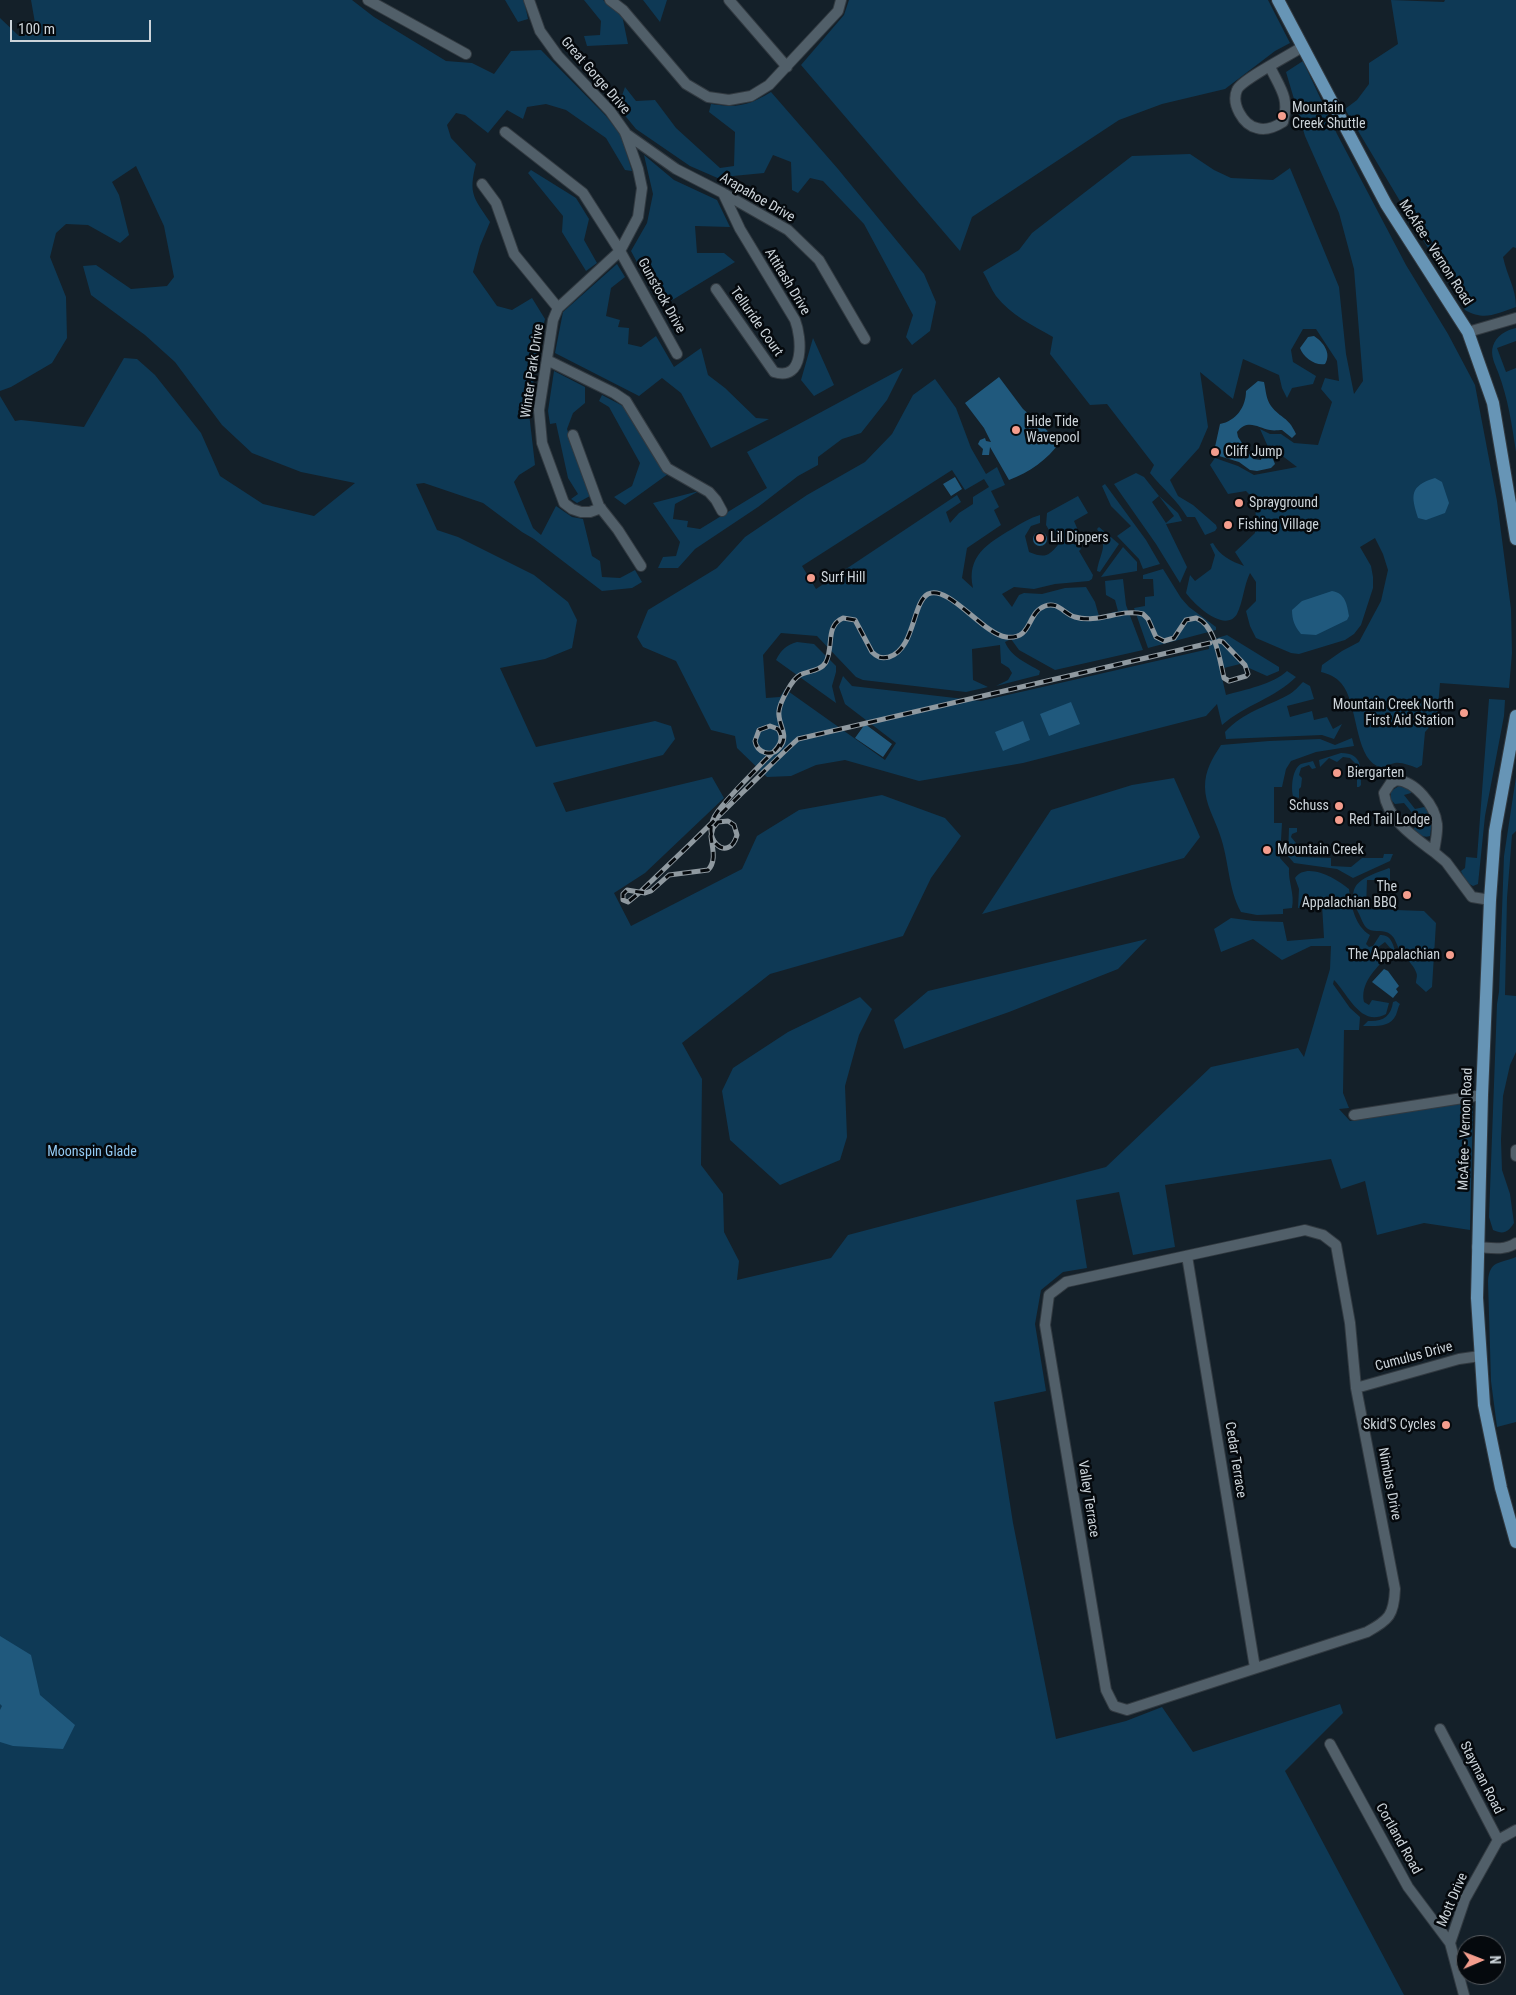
<!DOCTYPE html>
<style>
body{margin:0}
#map{position:relative;width:1516px;height:1995px;overflow:hidden;background:#142029;font-family:"Roboto Condensed",sans-serif}
canvas{display:block}
.north{position:absolute;left:1456px;top:1935px;width:50px;height:50px;box-sizing:border-box;background:#05090d;border:1px solid #555a5f;border-radius:50%;rotate:89deg;font-size:14px;font-weight:700;line-height:20px;text-align:center;color:#ccd4da}
.north::after{content:'';display:block;margin:auto;width:18px;height:22px;background:#f49d8d;clip-path:polygon(50% 0,100% 100%,50% 72%,0 100%)}
.scale{position:absolute;left:10px;top:20px;width:141px;height:22px;box-sizing:border-box;border:2px solid #ccd4da;border-top:0;padding-left:6px;font-size:15px;line-height:18px;white-space:nowrap;color:#ccd4da;-webkit-text-stroke:4px #05090d;paint-order:stroke}
</style>
<div id="map">
<canvas width="1516" height="1995"></canvas>
<div class="north">N</div>
<div class="scale">100 m</div>
</div>
<script>
const ctx = document.querySelector('canvas').getContext('2d');
ctx.lineJoin = 'round';
function fillPath(path, color) {
  ctx.fillStyle = color;
  ctx.fill(path, 'evenodd');
}
function strokePath(path, color, width, dash) {
  ctx.strokeStyle = color;
  ctx.lineWidth = width;
  ctx.lineCap = dash ? 'butt' : 'round';
  ctx.setLineDash(dash || []);
  ctx.stroke(path);
}
function write(font, color, halo, rows, align = 'center') {
  ctx.font = font + ' "Roboto Condensed",sans-serif';
  ctx.lineWidth = 5;
  ctx.setLineDash([]);
  ctx.textBaseline = 'middle';
  ctx.strokeStyle = halo;
  ctx.fillStyle = color;
  for (const [text, x, y, turn = 0] of rows) {
    ctx.save();
    ctx.translate(x, y);
    ctx.rotate((+turn || 0) * Math.PI / 180);
    ctx.textAlign = isNaN(turn) ? turn : align;
    if (halo) ctx.strokeText(text, 0, 0);
    ctx.fillText(text, 0, 0);
    ctx.restore();
  }
}
fillPath(new Path2D(`
 M31 0H352L374 17 446 61 472 63 494 74 511 51 541 50 606 116 621 135 632 171 625 170 606 138 566 110 546 104 527 107 523 119 507 110 488 133 465 115 456 113 447 125 451 138 476 164C468 194 474 198 490 222L480 246 473 272 497 306 512 310 532 298 545 319 539 343 529 413 535 465 519 475 514 482 533 528 541 535 556 506 572 517 583 519 592 556 600 561 602 577 620 578 635 570 642 582 632 588 602 591 534 539 522 532 483 503 424 483 416 484 437 530 458 537 534 575 568 602 577 620 572 648 545 659 500 668 536 747 655 721 671 726 675 739 663 755 553 783 566 812 712 777 724 798 645 873 614 893 631 926 742 869 757 836 799 810 882 795 945 818 961 836 931 878 903 936 770 974 682 1043 702 1079 701 1165 723 1194 724 1232 739 1261 737 1280 831 1258 848 1235 1106 1167 1211 1067 1298 1048 1304 1057 1330 969 1331 946H1311L1282 960 1253 939 1221 952 1214 929 1231 918 1254 921 1283 922 1287 941 1324 938 1322 905 1298 908 1299 889 1295 878C1307 861 1337 879 1349 889 1351 906 1355 926 1370 935L1366 944 1369 947 1373 946 1380 935C1390 934 1393 943 1395 951L1392 954 1391 949 1385 942 1377 948 1387 957C1375 969 1360 984 1364 1002L1369 1005 1372 1000 1389 1003 1386 1014C1361 1028 1348 994 1334 980L1333 984 1350 1008 1360 1017 1359 1030H1344L1343 1093 1349 1108 1339 1109 1350 1121 1467 1102 1473 1106 1470 1230 1424 1223 1377 1235 1365 1181 1341 1189 1331 1159 1165 1185 1175 1247 1133 1255 1119 1192 1076 1200 1087 1268 1063 1272 1041 1290 1035 1324 1046 1391 994 1402 1013 1523 1056 1739 1126 1721 1162 1707 1193 1752 1340 1704 1343 1713 1285 1771 1404 1995H0V396L15 421 21 420 84 427 124 358 137 359 155 375 201 433 220 476 263 504 314 516 355 483 301 472 252 453 222 425 175 362 145 335 91 295 83 266 96 265 131 289 167 286 174 277 164 226 136 166 112 182 119 195 129 235 120 243 88 225 66 224 56 233 50 257 66 297 67 338 52 363 11 387 0 391V18L19 36 41 32 35 23Z
 M505 0H524L528 19 518 22Z
 M584 0H603L622 15 628 44 587 46 584 36 600 35 601 21Z
 M643 0H667L660 22Z
 M849 0H1268L1290 43 1275 51 1225 89 1162 104 1119 120 972 217 960 251 801 65 844 15Z
 M1391 0 1444 2 1445 0H1516V248L1513 247 1503 257C1507 276 1516 288 1516 307 1495 314 1485 321 1465 310L1345 109 1357 100 1369 84V63L1398 44Z
 M1303 61 1337 134 1406 265 1448 334 1475 385 1497 501 1511 609 1512 653 1509 688 1440 683 1437 719 1425 732 1422 765 1417 768C1411 766 1402 762 1395 763 1388 764 1384 770 1377 766 1354 755 1358 702 1341 683 1336 677 1329 674 1321 672L1322 665 1342 651 1359 642 1381 601 1388 570 1383 554 1375 538 1360 547 1371 566 1373 577V588L1361 625 1354 634 1345 640 1299 654 1291 653 1256 638 1250 626 1246 611 1256 601V582L1250 573C1244 585 1243 602 1237 614 1225 634 1194 604 1186 593L1190 575 1195 581 1211 569 1215 555 1210 544 1213 543C1220 556 1231 561 1244 566L1235 552 1255 533 1256 501 1246 491 1228 494 1210 465 1215 458 1238 466 1254 475 1297 467 1272 448 1269 449 1260 429 1270 434H1281L1294 443 1318 445 1332 402 1321 389 1325 378 1339 381 1337 361 1316 329H1303L1291 350 1293 362 1316 376 1313 384 1292 388 1287 398 1282 388 1279 375 1243 359 1233 399 1200 372 1208 427 1199 448 1170 480 1178 496 1193 505 1216 525 1217 528 1215 531 1205 535 1195 517H1187C1178 501 1162 488 1150 473L1154 465 1107 404 1090 405 1050 354 1053 337C1032 325 1011 315 996 296 991 289 988 280 983 272L1019 250 1032 233 1132 156 1190 154 1214 170 1231 178 1273 180 1290 168 1339 287 1346 354 1354 394 1363 381 1354 269 1339 213 1305 136 1286 72Z
 M625 87 636 101 655 100 676 128 720 168 734 166 735 132 709 112 711 104C737 108 748 106 771 92L838 169 924 274 936 302 930 331 912 345 906 337 913 315 864 224 823 181 810 178 798 193 792 190 791 162 773 155 764 173 733 176 729 183 690 166 636 129 618 107Z
 M644 155 674 180 717 200 730 227 695 226 697 253H724L735 262 669 302 663 291 655 296 631 251 647 223 653 194Z
 M531 170 576 198 589 219 584 240 597 263 586 271 562 232 563 216 528 173Z
 M617 264 625 277 611 288 606 316 620 320 618 327 629 328 628 344 641 347 656 336 674 367 701 348 708 375 725 388 756 418 769 419 711 448 681 393 662 378 639 396 555 353 563 312Z
 M1516 328V341L1497 348 1506 372 1516 368V452C1512 425 1508 398 1498 372 1495 364 1490 355 1493 346 1496 336 1506 330 1516 328Z
 M813 338 834 385 814 396 801 380Z
 M903 368 887 400 861 433 842 439 818 457V465L798 476 758 507 695 549 678 568H658L663 557 676 556 680 542 653 503 699 491 675 504 673 519 688 521 687 527 700 529 767 488 747 452Z
 M554 371 585 387V403L573 413 567 429 590 496 577 503 571 499 578 494 568 478 556 423 550 424 548 411Z
 M935 379 956 408 971 448 986 474 997 467 1005 485 991 491 999 507 994 510 1001 525 967 548 962 578 973 588C966 556 988 543 1012 529 1021 523 1030 518 1040 515V523L1031 526 1025 536 1029 552C1044 558 1048 557 1058 545L1046 525 1047 513 1078 496 1088 513 1074 521 1080 535 1076 538 1081 549 1079 551 1093 575 1092 579 1089 581 1055 584 1034 589 1014 587 1002 594 1012 607 1019 595 1024 593 1042 594 1065 588 1086 587 1095 602 1099 616 1118 611 1115 600 1106 595 1105 581 1123 579 1126 605 1143 650 1055 670 1019 650 1011 639 1005 642C1011 657 1027 663 1040 671L1039 675 996 686 1008 680 1012 673 1009 668 1001 663 1000 645 972 649 973 680 988 687 966 692 863 680 856 677 817 636 781 633 763 655 766 698 780 697 785 689 885 760 896 743 845 704 839 687 843 676 852 686 981 701 1209 649 1208 641 1227 635 1279 667V671L1267 676 1240 664 1220 669 1226 695C1244 690 1274 684 1287 671L1296 677C1275 698 1245 705 1222 725L1217 704 1206 716 1023 763 919 781 845 760 816 765 791 776 767 777 737 748 735 736 711 730 676 661 643 647 637 637 648 610 717 568 745 537 807 495 865 462 892 434 913 395ZM952 470 965 490 984 479 989 487 973 497V504L959 513 950 523 946 512 961 502 957 495 816 589 802 566Z
 M602 395 623 406 668 474 625 505 614 497 632 486 640 463 609 407 599 401Z
 M1136 473 1144 477 1159 496 1178 513 1182 521 1166 524 1187 567 1180 583 1156 544 1114 484ZM1159 496 1174 516 1166 523 1152 502Z
 M1105 484 1146 540 1160 564 1143 569 1139 559 1117 536 1131 526 1111 506 1102 486Z
 M1099 527 1119 544 1100 572 1097 571C1100 552 1109 547 1097 529Z
 M1123 547 1137 562V571L1101 577Z
 M1163 569 1181 598 1189 607 1216 627V630L1148 648 1134 608 1145 606V597L1154 596 1153 579H1143V575Z
 M797 642 814 644 836 666V672L832 686 836 703 776 660C781 650 786 645 797 642Z
 M1303 682 1310 686 1314 699 1287 706 1290 717 1312 711 1314 720 1327 717 1333 729 1342 724 1334 739 1322 735 1226 739 1225 732C1243 712 1266 707 1288 695 1294 692 1299 686 1303 682Z
 M1489 699 1505 700 1504 716 1485 816 1478 884 1473 886 1466 882 1461 871 1465 868 1466 857 1477 858Z
 M1352 738 1354 746 1316 752 1291 761 1286 769 1282 787H1274V823H1282L1280 858 1289 868C1288 882 1295 894 1292 908L1283 909V914L1257 915 1241 912C1228 889 1229 860 1220 835 1215 819 1205 804 1205 787 1205 770 1212 759 1221 745L1269 741 1320 739 1335 745Z
 M1341 753C1363 753 1361 769 1361 785L1359 787H1357V765L1350 758 1343 757 1337 762 1329 758 1320 767 1319 760Z
 M1313 761 1316 768 1312 769 1309 765 1301 768 1299 775 1302 778 1301 787 1299 789V798L1293 796C1291 788 1292 769 1301 764 1304 763 1310 762 1313 761Z
 M1516 777V831L1512 835 1507 898 1505 995 1516 996V1052L1510 1065 1503 1096 1501 1140 1502 1170 1510 1194 1514 1223C1508 1232 1504 1235 1493 1230L1489 1217 1497 1004 1499 992 1504 856Z
 M1174 778 1200 837 1184 858 982 914 1051 810 1132 785Z
 M1399 786 1411 790V793L1404 795 1415 809 1424 807 1428 809 1432 822 1430 836C1424 838 1419 835 1414 830V828L1423 826 1404 803 1395 804 1391 800V791Z
 M1289 828H1297V832L1292 834 1291 837 1296 843V857L1331 858V866L1351 867 1362 858H1383L1384 854H1393L1390 861 1353 878 1337 869 1294 863 1288 856Z
 M1389 868 1390 869V880H1367L1366 909 1424 911 1436 923 1432 987 1426 992 1416 983C1416 979 1418 976 1416 972 1413 964 1405 958 1400 950 1396 945 1396 938 1390 934 1384 929 1375 933 1368 929 1363 926 1361 917 1358 912 1343 882 1366 877 1389 868Z
 M1147 939 1118 969 1009 1012 904 1049 894 1020 928 991Z
 M860 997 872 1009 859 1035 845 1086 847 1137 840 1160 780 1185 730 1140 722 1091 733 1068 788 1032Z
 M1396 1001 1400 1004C1398 1007 1397 1013 1396 1015 1390 1028 1374 1026 1363 1026L1368 1021C1382 1022 1391 1017 1393 1002Z
 M1516 1257V1422L1497 1427 1491 1381 1488 1281C1490 1260 1499 1264 1516 1257Z`), '#0e3955');
fillPath(new Path2D(`
 M1314 336C1323 342 1332 353 1325 364 1315 366 1303 357 1300 348L1308 337Z
 M999 377 1023 409 1060 442C1047 460 1030 472 1009 480L990 447 989 455H982L983 449 978 444 980 440 985 438 986 441 991 442 984 428 965 403Z
 M1258 381 1264 382C1266 391 1266 399 1271 406 1281 419 1288 416 1296 434L1292 438 1282 430C1279 430 1274 431 1270 430 1258 428 1248 418 1237 432L1238 437 1253 459 1261 460 1262 454 1270 452 1275 464 1271 468 1257 471 1250 470 1239 462 1219 456 1215 447 1220 424C1236 421 1246 407 1246 391Z
 M955 477 962 489 951 496 943 484Z
 M1435 478 1442 482 1449 503 1445 513 1426 520 1418 518C1411 496 1409 486 1435 478Z
 M1033 539a7 7 0 1 1 14 0a7 7 0 1 1-14 0Z
 M1332 591C1345 593 1347 604 1349 616L1347 620 1316 635 1301 634C1295 627 1292 620 1292 610L1302 601Z
 M1071 702 1080 724 1049 736 1040 714Z
 M1023 721 1030 740 1003 751 995 732Z
 M865 724 892 744 883 757 855 738Z
 M1384 969 1388 971 1399 986 1396 989 1398 992 1393 998 1372 982Z
 M0 1636 31 1655 40 1695 75 1725 63 1749 13 1746 0 1742V1710L2 1706 0 1704Z`), '#20597d');
const minor = new Path2D(`
 M368 0 466 54
 M529 0 540 31 558 56 610 111 625 132 638 169 642 188 638 217 620 251 558 308 553 320 539 410 542 443 564 503 572 509 581 512H590L601 508
 M610 0 623 10 686 84 708 97 729 100 751 96 769 85 838 11 841 0
 M729 0 787 67
 M1270 67C1280 88 1290 98 1283 122 1275 127 1266 131 1257 128 1243 125 1231 104 1237 90 1241 80 1290 55 1302 47
 M505 132 583 193 620 251 677 354
 M625 133 676 169 723 193 788 230 819 260 865 339
 M482 184 496 203 514 254 558 308
 M716 289 774 372C805 382 802 338 795 320L740 229 723 193
 M1468 332 1516 318
 M547 360 614 393 626 401 667 468 709 492 716 500 722 511
 M573 435 599 506 618 530 641 566
 M1396 780C1415 781 1435 805 1437 824 1438 833 1435 843 1434 852 1414 837 1387 819 1384 793L1390 784Z
 M1434 852 1446 862 1472 897 1490 900
 M1354 1115 1482 1095
 M1516 1150V1156
 M1305 1230 1323 1235 1336 1245 1350 1323 1356 1388 1395 1589C1394 1615 1389 1620 1367 1632L1127 1710 1114 1706 1106 1690 1045 1325 1049 1295 1066 1282Z
 M1477 1247C1491 1248 1504 1251 1516 1243
 M1187 1256 1255 1668
 M1356 1388 1459 1359 1480 1356
 M1440 1729 1498 1840
 M1330 1744 1408 1887 1450 1943
 M1464 1995 1450 1943 1465 1899 1498 1840 1516 1830`);
const major = new Path2D(`
 M1278 0 1386 204 1468 332 1493 403 1516 539
 M1516 716 1495 831 1490 900 1482 1095 1477 1298 1484 1405 1501 1488 1516 1542`);
strokePath(minor, '#323a41', 12);
strokePath(major, '#323a41', 14);
strokePath(minor, '#515f69', 10);
strokePath(major, '#6795b6', 12);
const rail = new Path2D(`
 M1210 643 798 739C779 756 761 775 742 793 708 827 674 860 639 893L628 902 623 900V894L627 890 645 893 651 891 669 875 708 870C717 861 712 847 711 836L713 828 718 822 728 821 734 825 737 835C729 865 697 838 718 811 732 793 749 777 765 760 770 755 777 750 780 743 782 738 781 733 778 729L770 726 759 730 755 741C757 753 772 758 780 747 790 735 777 724 779 711 780 702 792 679 800 675 808 671 821 671 826 662 834 646 825 626 843 618L855 620 872 652C877 657 881 659 889 657 915 649 912 603 928 594 948 584 983 634 1006 637 1033 640 1026 613 1045 606 1058 601 1064 614 1075 617 1098 624 1121 608 1143 614L1148 619 1156 637 1164 641 1174 638 1186 620 1196 618C1215 624 1220 661 1224 678L1229 681 1246 676 1248 674 1245 665 1223 642 1219 641`);
strokePath(rail, '#8f99a0', 5);
strokePath(rail, '#05090d', 3, [9]);
for (const [x, y, r, color] of [
 [1282,116,5,"#f49d8d"],
 [1016,430,5,"#f49d8d"],
 [1215,452,5,"#f49d8d"],
 [1239,503,5,"#f49d8d"],
 [1228,525,5,"#f49d8d"],
 [1040,538,5,"#f49d8d"],
 [811,578,5,"#f49d8d"],
 [1464,713,5,"#f49d8d"],
 [1337,773,5,"#f49d8d"],
 [1339,806,5,"#f49d8d"],
 [1339,820,5,"#f49d8d"],
 [1267,850,5,"#f49d8d"],
 [1407,895,5,"#f49d8d"],
 [1450,955,5,"#f49d8d"],
 [1446,1425,5,"#f49d8d"]
]) {
  const dot = new Path2D();
  dot.arc(x, y, r, 0, 2 * Math.PI);
  ctx.fillStyle = color;
  ctx.fill(dot);
  strokePath(dot, '#05090d', 2);
}
write('14px', '#ccd4da', '#05090d', [
 ["Great Gorge Drive",595,76,49],
 ["Arapahoe Drive",757,198,30],
 ["McAfee - Vernon Road",1435,253,57],
 ["Attitash Drive",787,282,59],
 ["Gunstock Drive",661,296,61],
 ["Telluride Court",756,322,55],
 ["Winter Park Drive",533,371,-82],
 ["McAfee - Vernon Road",1466,1129,-88],
 ["Cumulus Drive",1414,1357,-15],
 ["Cedar Terrace",1235,1460,81],
 ["Nimbus Drive",1389,1484,79],
 ["Valley Terrace",1088,1499,81],
 ["Stayman Road",1481,1778,63],
 ["Cortland Road",1398,1839,61],
 ["Mott Drive",1453,1900,-67]
]);
write('14px', '#ccd4da', '#05090d', [
 ["Mountain",1292,108],
 ["Creek Shuttle",1292,124],
 ["Hide Tide",1026,422],
 ["Wavepool",1026,438],
 ["Cliff Jump",1225,452],
 ["Sprayground",1249,503],
 ["Fishing Village",1238,525],
 ["Lil Dippers",1050,538],
 ["Surf Hill",821,578],
 ["Mountain Creek North",1454,705,"right"],
 ["First Aid Station",1454,721,"right"],
 ["Biergarten",1347,773],
 ["Schuss",1329,806,"right"],
 ["Red Tail Lodge",1349,820],
 ["Mountain Creek",1277,850],
 ["The",1397,887,"right"],
 ["Appalachian BBQ",1397,903,"right"],
 ["The Appalachian",1440,955,"right"],
 ["Skid'S Cycles",1436,1425,"right"]
], 'left');
write('14px', '#93caf3', '#05090d', [
 ["Moonspin Glade",92,1152]
]);
</script>
